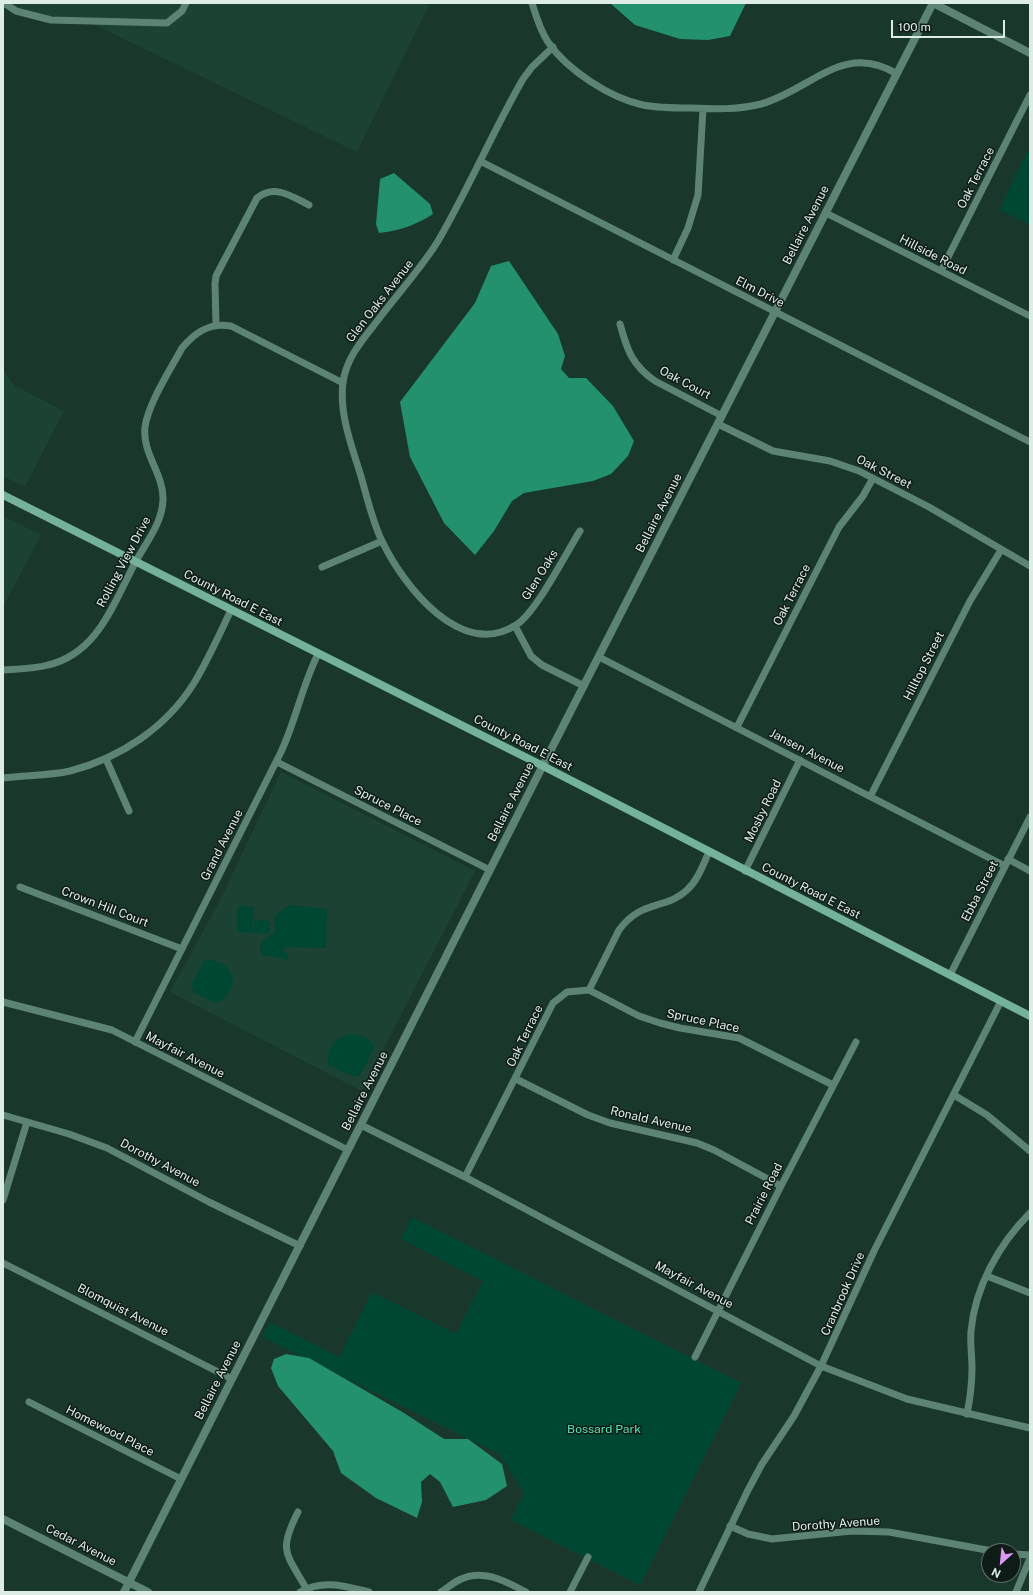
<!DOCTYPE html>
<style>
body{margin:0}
#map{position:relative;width:1033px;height:1595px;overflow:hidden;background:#1a372c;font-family:"Public Sans",sans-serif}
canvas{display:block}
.frame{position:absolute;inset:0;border:4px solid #ddede6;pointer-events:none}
.north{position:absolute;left:981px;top:1543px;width:40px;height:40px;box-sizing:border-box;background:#0f1b16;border:1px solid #616f69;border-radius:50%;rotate:207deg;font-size:11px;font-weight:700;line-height:16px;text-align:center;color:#ddede6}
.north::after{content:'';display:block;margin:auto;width:14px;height:18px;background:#dc99f4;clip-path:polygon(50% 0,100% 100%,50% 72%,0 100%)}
.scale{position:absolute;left:891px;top:20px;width:114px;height:18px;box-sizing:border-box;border:2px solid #ddede6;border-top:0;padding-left:5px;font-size:12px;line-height:14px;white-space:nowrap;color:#ddede6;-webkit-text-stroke:3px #0f1b16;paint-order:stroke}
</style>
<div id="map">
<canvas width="1033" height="1595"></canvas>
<div class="frame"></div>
<div class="north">N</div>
<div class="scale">100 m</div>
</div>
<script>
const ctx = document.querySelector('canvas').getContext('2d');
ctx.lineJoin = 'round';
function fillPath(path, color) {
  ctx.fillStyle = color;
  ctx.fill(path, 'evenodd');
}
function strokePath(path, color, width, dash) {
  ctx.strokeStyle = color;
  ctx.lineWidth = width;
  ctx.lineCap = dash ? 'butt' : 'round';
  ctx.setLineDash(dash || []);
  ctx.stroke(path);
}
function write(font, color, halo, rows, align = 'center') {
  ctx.font = font + ' "Public Sans",sans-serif';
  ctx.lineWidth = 3;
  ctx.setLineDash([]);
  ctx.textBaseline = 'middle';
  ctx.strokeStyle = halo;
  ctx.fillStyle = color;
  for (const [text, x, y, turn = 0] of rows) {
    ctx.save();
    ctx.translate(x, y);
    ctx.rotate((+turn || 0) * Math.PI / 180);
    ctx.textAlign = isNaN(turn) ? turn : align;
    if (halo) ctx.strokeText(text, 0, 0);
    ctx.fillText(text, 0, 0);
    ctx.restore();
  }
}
fillPath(new Path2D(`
 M4 3H430L357 152 89 22 51 20Z
 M3 370 15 386 64 411 25 487 3 476Z
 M3 516 41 535 3 607Z
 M281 772 475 871 362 1091 170 992 220 900Z`), '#1c4234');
fillPath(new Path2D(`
 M1027 152 1030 153V225L999 210Z
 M289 905 327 909 326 948 284 947V953L287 952 289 958 286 960 282 958 281 959 273 956H263L260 952V947L263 940 268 939 270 934H274L275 916Z
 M238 906 254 907 253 933 237 932Z
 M255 920 270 921 269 934 254 933Z
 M211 960C237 964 241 991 217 1003L194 993 191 985 204 961Z
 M349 1034C361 1034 369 1037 375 1047L361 1074 355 1077 328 1065C327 1049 333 1039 349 1034Z
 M412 1217 741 1383 640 1585 511 1520 524 1493 499 1454 262 1337 270 1322 339 1357 372 1292 456 1334 483 1281 401 1239Z`), '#004733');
fillPath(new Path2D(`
 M610 3H746L730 36 708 40 680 39 635 25Z
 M394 173 430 204 433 214C416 225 399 231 379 233L376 224 380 179Z
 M509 261 558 334 565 356 561 369 569 378H586L613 406 634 441 628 456 611 474 593 481 524 493 512 501 494 531 475 555 444 523 410 457 400 402 475 303 491 266Z
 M286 1354 309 1358 404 1413 444 1439H468L502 1464 507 1486 486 1500 453 1507 440 1482 430 1474 421 1482 422 1502 417 1518 376 1498 341 1473 333 1451 278 1386 271 1368 274 1359Z`), '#23906e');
strokePath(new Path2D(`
 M4 3 16 11 51 20 167 23 182 11 186 3
 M532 3C536 16 540 30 548 42 567 70 610 98 643 105 658 108 675 108 691 108 714 109 738 110 761 104 811 90 843 41 897 74
 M553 47 532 67 523 79C493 131 469 188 438 241 422 267 400 291 381 316 366 336 347 355 343 382 339 413 351 444 360 473 367 496 372 522 383 543 404 586 461 660 516 625 536 613 566 553 580 531
 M480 161 1030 442
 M826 213 1030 316
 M673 260 688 228 698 195 703 109
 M941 271 1030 95
 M216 324 215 284 216 276 257 198C275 184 291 196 309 205
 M620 324C627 350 632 365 655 381L722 416
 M718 424 773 451 830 461 859 471 929 507 1030 566
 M322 567 382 541
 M515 626 531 656 542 665 584 686
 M599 657 1005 866
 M3 670C18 669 34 669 48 665 98 653 113 604 135 563 146 542 162 524 163 500 164 474 142 454 145 427 148 404 170 370 182 348 195 332 210 322 231 326L343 383
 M737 727 839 527 863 496 873 478
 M106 759 129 811
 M277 762 490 870
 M3 778C25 775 48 776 70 771 120 758 166 728 194 683 208 660 219 635 231 610
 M871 795 970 601 1001 550
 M1008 859 1030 871
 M745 871 800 760
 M20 887 182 949
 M950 975 1030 817
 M589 990 639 1016 660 1023 680 1028 739 1038 833 1085
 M589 990 619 930C642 899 666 910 687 890 698 880 703 865 709 852
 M3 1002 112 1030 348 1150
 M135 1042 281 752C296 720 302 686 318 654
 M516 1079 588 1115 610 1123 697 1143 714 1150 781 1186
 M954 1095 987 1115 1030 1151
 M3 1115 69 1134 107 1148 209 1202 300 1246
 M361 1125 465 1177 821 1366 907 1399 1030 1428
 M465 1177 553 1003 567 992 589 990
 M3 1200 27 1122
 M3 1263 232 1379
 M987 1276 1030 1293
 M695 1357 781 1186 856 1042
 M29 1402 181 1479
 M967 1414C970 1399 972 1384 972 1368 972 1356 970 1344 971 1331 975 1287 999 1244 1030 1213
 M298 1512C278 1551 286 1553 306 1588
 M730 1526 748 1534 772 1539 852 1531 889 1532 992 1551
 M1013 1554 1030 1555
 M300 1592C323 1579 345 1586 369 1592
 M441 1592C447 1588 453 1583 459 1580 483 1568 505 1581 526 1592
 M570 1592 588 1557
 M699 1592 748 1490 762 1464 794 1416 821 1366 875 1249 1001 1001
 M1016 1592 1030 1558`), '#5d8374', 7);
strokePath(new Path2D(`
 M933 3 1030 53
 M3 1519 148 1592
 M124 1592 536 779 933 3`), '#5d8374', 8);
strokePath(new Path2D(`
 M3 495 543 766 1030 1016`), '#74b299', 8);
write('12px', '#ddede6', '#0f1b16', [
 ["Oak Terrace",976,178,-63],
 ["Bellaire Avenue",806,225,-63],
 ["Hillside Road",933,255,27],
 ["Elm Drive",760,292,27],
 ["Glen Oaks Avenue",380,301,-52],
 ["Oak Court",685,383,28],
 ["Oak Street",884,472,27],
 ["Bellaire Avenue",659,513,-63],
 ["Rolling View Drive",124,562,-62],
 ["Glen Oaks",540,575,-58],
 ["Oak Terrace",792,595,-63],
 ["County Road E East",233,598,27],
 ["Hilltop Street",924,666,-63],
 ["County Road E East",523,743,27],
 ["Jansen Avenue",807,751,27],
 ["Bellaire Avenue",511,802,-63],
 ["Spruce Place",388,806,27],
 ["Mosby Road",763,811,-64],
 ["Grand Avenue",222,845,-63],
 ["County Road E East",811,891,27],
 ["Ebba Street",980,891,-63],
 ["Crown Hill Court",105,907,21],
 ["Spruce Place",703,1021,12],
 ["Oak Terrace",525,1036,-64],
 ["Mayfair Avenue",185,1055,27],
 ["Bellaire Avenue",365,1091,-63],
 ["Ronald Avenue",651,1120,13],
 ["Dorothy Avenue",160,1163,28],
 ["Prairie Road",764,1194,-63],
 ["Mayfair Avenue",694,1285,28],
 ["Cranbrook Drive",843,1294,-66],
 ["Blomquist Avenue",123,1310,27],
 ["Bellaire Avenue",218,1380,-63],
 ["Homewood Place",110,1431,27],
 ["Dorothy Avenue",836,1524,-4],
 ["Cedar Avenue",81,1545,27]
]);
write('12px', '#5ae5b5', '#0f1b16', [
 ["Bossard Park",604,1429]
]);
</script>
